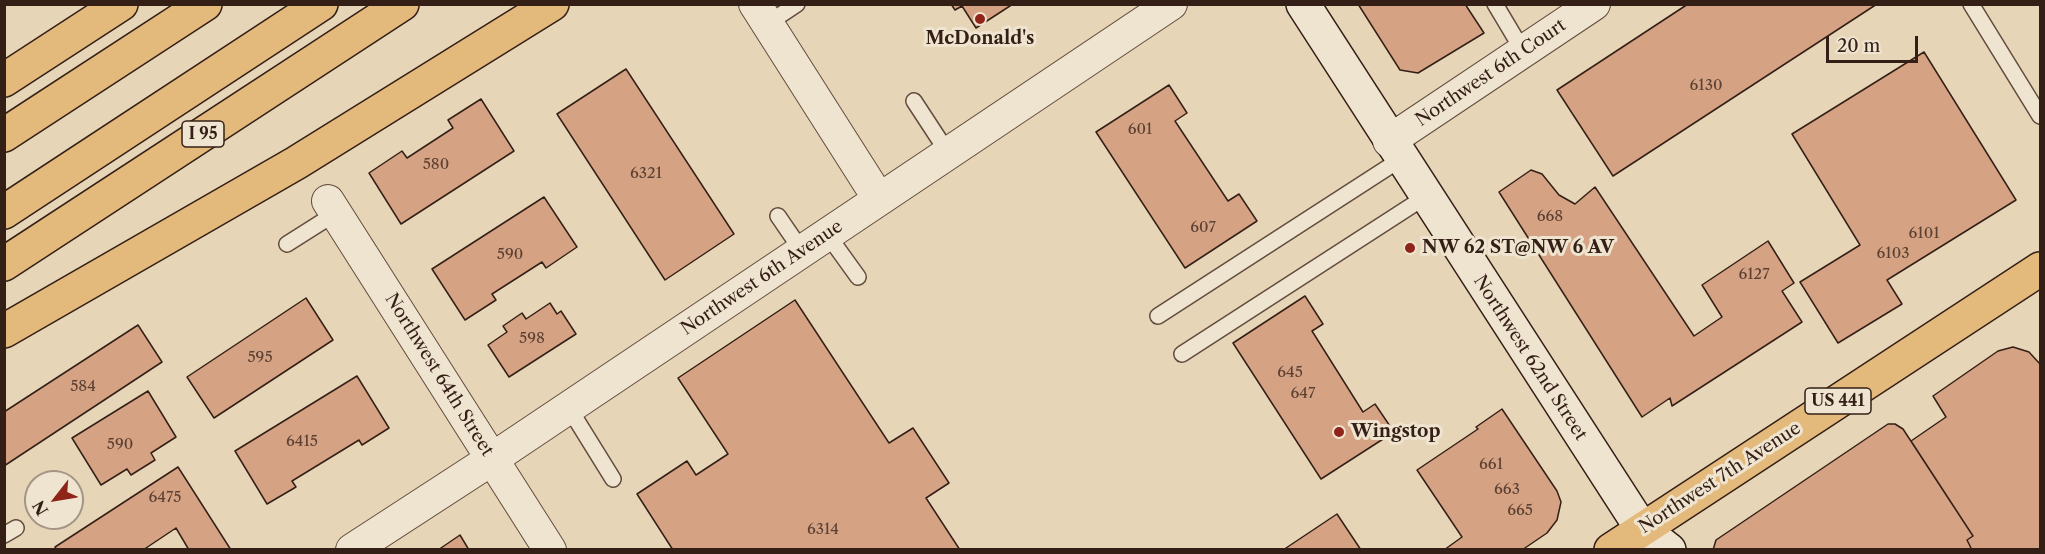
<!DOCTYPE html>
<style>
body{margin:0}
#map{position:relative;width:2045px;height:554px;overflow:hidden;background:#e7d5b7;font-family:"Libre Caslon Text",serif}
canvas{display:block}
.frame{position:absolute;inset:0;border:6px solid #341f16;pointer-events:none}
.north{position:absolute;left:24px;top:470px;width:60px;height:60px;box-sizing:border-box;background:#efe4d0;border:2px solid #a49586;border-radius:50%;rotate:239deg;font-size:16px;font-weight:700;line-height:24px;text-align:center;color:#341f16}
.north::after{content:'';display:block;margin:auto;width:21px;height:27px;background:#8f2418;clip-path:polygon(50% 0,100% 100%,50% 72%,0 100%)}
.scale{position:absolute;left:1826px;top:36px;width:92px;height:27px;box-sizing:border-box;border:3px solid #341f16;border-top:0;padding-left:8px;font-size:18px;line-height:21px;white-space:nowrap;color:#341f16;-webkit-text-stroke:4px #efe4d0;paint-order:stroke}
</style>
<div id="map">
<canvas width="2045" height="554"></canvas>
<div class="frame"></div>
<div class="north">N</div>
<div class="scale">20 m</div>
</div>
<script>
const ctx = document.querySelector('canvas').getContext('2d');
ctx.lineJoin = 'round';
function fillPath(path, color) {
  ctx.fillStyle = color;
  ctx.fill(path, 'evenodd');
}
function strokePath(path, color, width, dash) {
  ctx.strokeStyle = color;
  ctx.lineWidth = width;
  ctx.lineCap = dash ? 'butt' : 'round';
  ctx.setLineDash(dash || []);
  ctx.stroke(path);
}
function write(font, color, halo, rows, align = 'center') {
  ctx.font = font + ' "Libre Caslon Text",serif';
  ctx.lineWidth = 6;
  ctx.setLineDash([]);
  ctx.textBaseline = 'middle';
  ctx.strokeStyle = halo;
  ctx.fillStyle = color;
  for (const [text, x, y, turn = 0] of rows) {
    ctx.save();
    ctx.translate(x, y);
    ctx.rotate((+turn || 0) * Math.PI / 180);
    ctx.textAlign = isNaN(turn) ? turn : align;
    if (halo) ctx.strokeText(text, 0, 0);
    ctx.fillText(text, 0, 0);
    ctx.restore();
  }
}
const building = new Path2D(`
 M951 4H1013L976 28 962 6 955 10Z
 M1358 4H1465L1484 33 1418 73 1400 70Z
 M1688 4H1877L1613 176 1557 90Z
 M1924 52 2016 200 1887 280 1902 304 1838 343 1800 282 1860 245 1792 134Z
 M626 69 734 234 665 280 557 114Z
 M1169 85 1187 113 1175 121 1228 201 1239 194 1257 221 1185 268 1096 132Z
 M481 99 514 151 401 224 369 173 402 151 407 158 453 128 448 120Z
 M1531 170 1542 174 1559 195 1575 204 1595 187 1694 336 1722 317 1702 285 1768 241 1794 283 1782 291 1802 322 1672 406 1670 398 1642 417 1499 192Z
 M544 197 577 247 546 268 542 262 492 294 496 300 465 320 432 269Z
 M1305 296 1323 324 1312 331 1363 412 1375 404 1394 432 1321 479 1233 343Z
 M306 298 333 340 214 418 187 377Z
 M795 300 889 443 913 428 949 483 926 498 960 550H673L637 494 687 461 696 475 728 454 678 378Z
 M550 303 557 314 561 311 576 334 509 377 488 345 507 332 503 326 522 313 526 319Z
 M138 325 162 362 4 466V412Z
 M2013 347 2029 352 2040 364V550H1972L1967 540 1973 536 1911 441 1946 417 1933 396 1998 351Z
 M357 376 389 428 362 445 359 440 292 481 296 487 267 504 235 451Z
 M148 391 176 437 151 453 155 460 131 475 127 469 101 485 72 438Z
 M1502 409 1557 491 1561 502 1557 520 1547 533 1522 550H1444L1462 537 1417 470 1478 429 1476 427Z
 M1888 424H1895L1903 429 1973 536 1967 540 1972 550H1713L1716 540Z
 M178 467 231 550H189L176 528 143 550H57L55 547Z
 M1337 514 1361 550H1283Z
 M460 535 469 550H438Z`);
fillPath(building, '#d5a384');
strokePath(building, '#341f16', 1.5);
const service = new Path2D(`
 M1495 4 1523 51
 M1971 4 2040 116
 M767 24 797 4
 M914 101 948 153
 M778 216 802 251
 M827 234 858 277
 M287 244 336 213
 M1158 316 1401 159
 M1182 354 1425 197
 M569 408 613 479
 M4 535 16 528`);
const minor = new Path2D(`
 M755 4 879 199
 M1389 141 1594 4
 M328 201 550 550
 M352 550 492 459 1171 4`);
const secondary = new Path2D(`
 M1303 4 1642 529 1669 550`);
const primary = new Path2D(`
 M1611 550 2040 269`);
const motorway = new Path2D(`
 M4 80 121 4
 M4 135 205 4
 M4 212 321 4
 M4 264 402 4
 M4 331 296 163 552 4`);
strokePath(service, '#614c3e', 18);
strokePath(minor, '#614c3e', 34);
strokePath(secondary, '#341f16', 36);
strokePath(primary, '#341f16', 36);
strokePath(motorway, '#341f16', 36);
strokePath(service, '#efe4d0', 15);
strokePath(minor, '#efe4d0', 32);
strokePath(secondary, '#efe4d0', 33);
strokePath(primary, '#e4ba7c', 33);
strokePath(motorway, '#e4ba7c', 33);
for (const [x, y, r, color] of [
 [980,19,6,"#8f2418"],
 [1410,248,6,"#8f2418"],
 [1339,432,6,"#8f2418"]
]) {
  const dot = new Path2D();
  dot.arc(x, y, r, 0, 2 * Math.PI);
  ctx.fillStyle = color;
  ctx.fill(dot);
  strokePath(dot, '#efe4d0', 2);
}
write('15px', '#5c4032', null, [
 ["6130",1706,86],
 ["601",1140,130],
 ["580",436,165],
 ["6321",646,174],
 ["668",1550,217],
 ["607",1203,228],
 ["6101",1924,234],
 ["6103",1893,254],
 ["590",510,255],
 ["6127",1754,275],
 ["598",532,339],
 ["595",260,358],
 ["645",1290,373],
 ["584",83,387],
 ["647",1303,394],
 ["6415",302,442],
 ["590",120,445],
 ["661",1491,465],
 ["663",1507,490],
 ["6475",165,498],
 ["665",1520,511],
 ["6314",823,530]
]);
for (const [x, y, w] of [
 [203,134,42],
 [1838,401,66]
]) {
  const box = new Path2D();
  box.roundRect(x - w / 2, y - 13, w, 26, 4.5);
  ctx.fillStyle = '#efe4d0';
  ctx.fill(box);
  strokePath(box, '#341f16', 1.5);
}
write('bold 16px', '#341f16', null, [
 ["I 95",203,134],
 ["US 441",1838,401]
]);
write('bold 18px', '#341f16', '#efe4d0', [
 ["McDonald's",980,39,"center"],
 ["NW 62 ST@NW 6 AV",1422,248],
 ["Wingstop",1351,432]
], 'left');
write('18px', '#341f16', '#efe4d0', [
 ["Northwest 6th Court",1491,73,-34],
 ["Northwest 6th Avenue",762,278,-34],
 ["Northwest 62nd Street",1530,358,57],
 ["Northwest 64th Street",439,375,58],
 ["Northwest 7th Avenue",1720,478,-33]
]);
</script>
